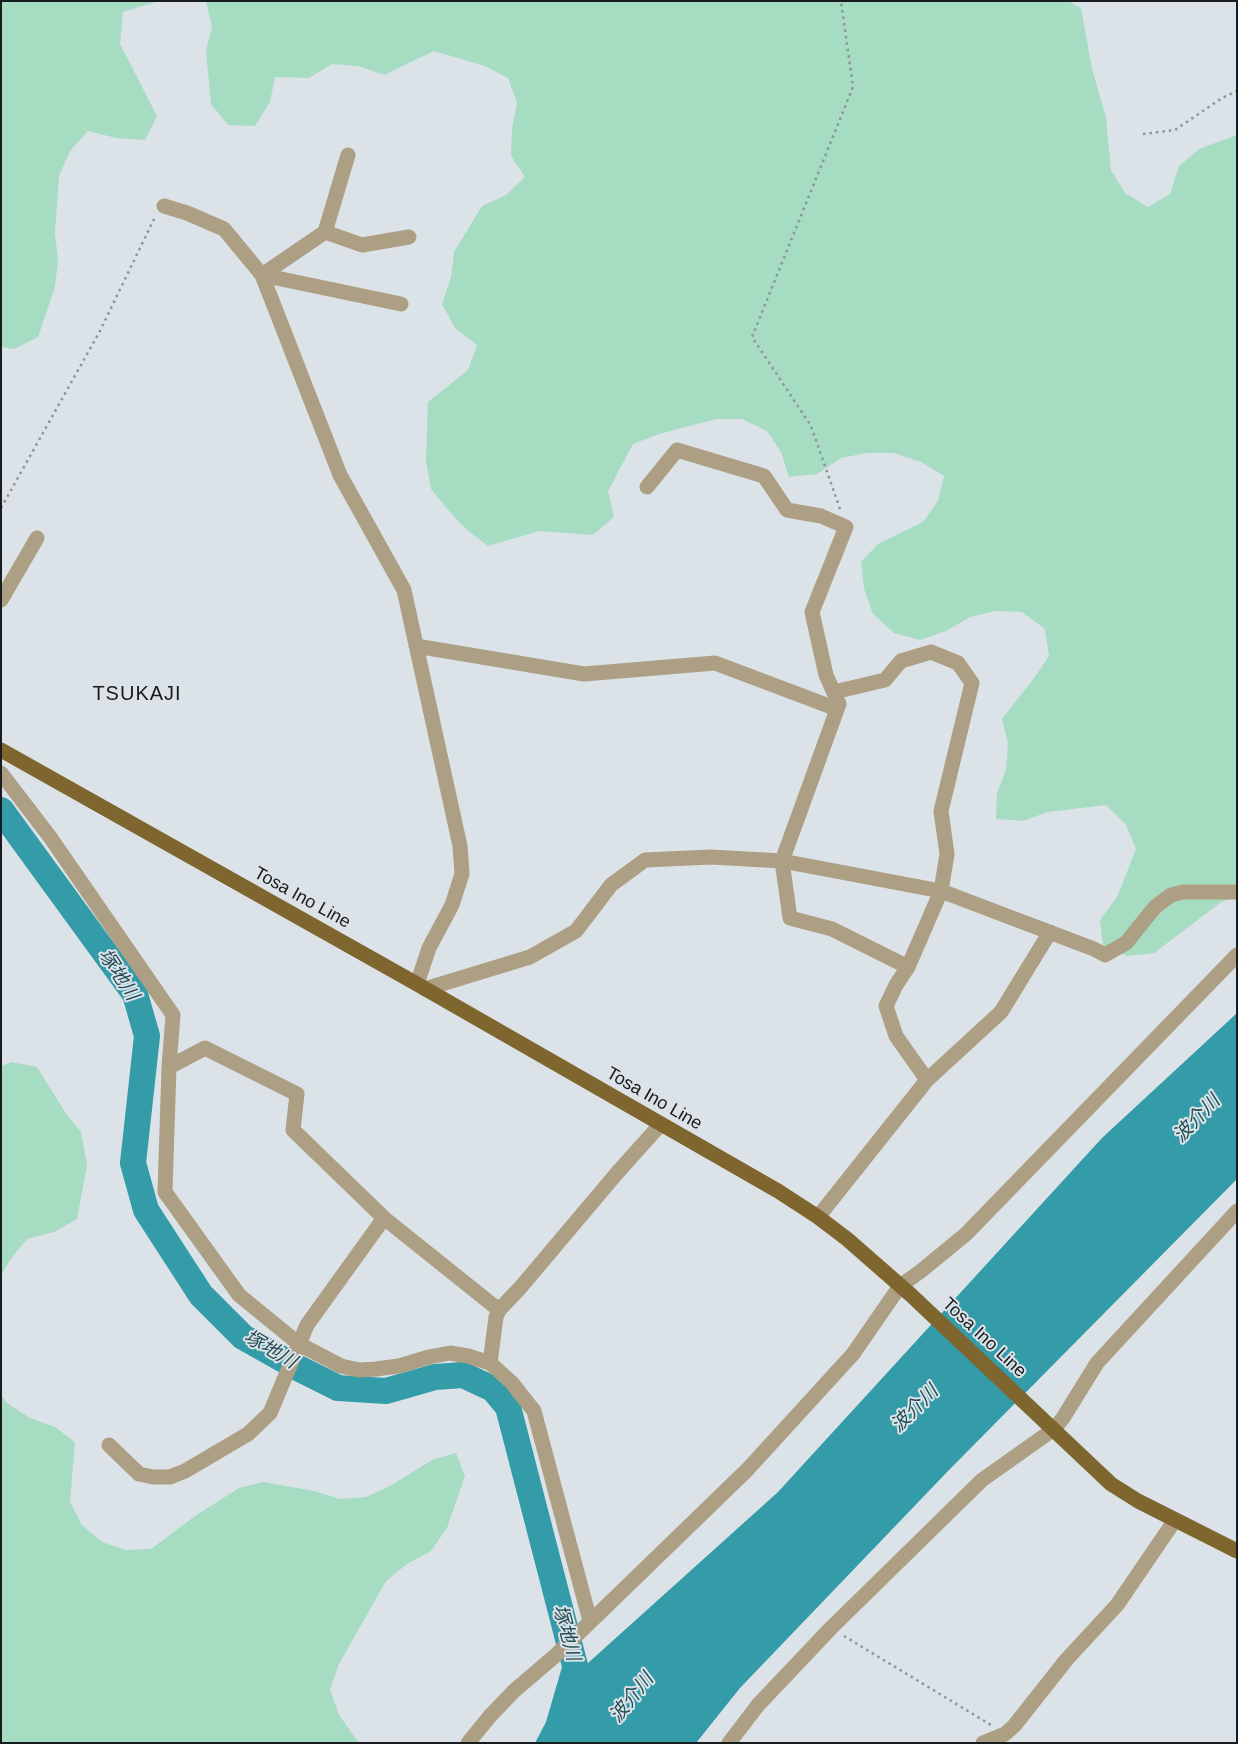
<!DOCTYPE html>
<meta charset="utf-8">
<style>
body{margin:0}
#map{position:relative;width:1238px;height:1744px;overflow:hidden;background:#dce3e8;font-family:Arial,sans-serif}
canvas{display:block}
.frame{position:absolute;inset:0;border:2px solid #191c1e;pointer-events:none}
</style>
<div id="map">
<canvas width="1238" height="1744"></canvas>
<div class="frame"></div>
</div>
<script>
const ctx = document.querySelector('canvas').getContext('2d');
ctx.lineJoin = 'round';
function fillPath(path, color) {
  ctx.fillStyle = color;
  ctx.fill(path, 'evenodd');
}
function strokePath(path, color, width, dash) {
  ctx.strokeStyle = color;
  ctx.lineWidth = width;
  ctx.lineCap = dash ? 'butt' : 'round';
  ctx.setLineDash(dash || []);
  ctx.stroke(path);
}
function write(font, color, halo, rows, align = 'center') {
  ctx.font = font + ' Arial,"Noto Sans JP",sans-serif';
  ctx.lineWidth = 4;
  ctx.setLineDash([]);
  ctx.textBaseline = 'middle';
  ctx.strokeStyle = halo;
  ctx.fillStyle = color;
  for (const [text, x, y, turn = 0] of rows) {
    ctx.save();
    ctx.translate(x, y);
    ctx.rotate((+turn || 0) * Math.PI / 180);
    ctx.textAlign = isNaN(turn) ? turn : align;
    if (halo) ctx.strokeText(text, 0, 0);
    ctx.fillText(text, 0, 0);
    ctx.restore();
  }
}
fillPath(new Path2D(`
 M1 1H159L123 12 120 44 157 116 145 140 116 138 88 131 70 151 59 176 55 233 58 260 55 287 38 337 14 349 1 347Z
 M206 1H1068L1081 8 1092 69 1106 117 1111 170 1125 193 1148 207 1170 194 1179 166 1199 149 1237 135V895L1220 903 1154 953 1127 956 1103 946 1100 920 1117 897 1136 849 1126 825 1106 805 1048 812 1023 821 996 819 997 793 1006 770 1008 743 1002 719 1034 678 1049 656 1045 629 1022 612 995 611 970 617 946 631 920 640 894 633 873 614 864 589 861 562 878 544 923 522 938 501 944 476 921 462 894 453H867L841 458 817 474 789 477 781 452 767 431 742 419H716L659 434 633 444 608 491 614 517 593 535 539 531 488 546 467 530 448 510 431 489 426 462 428 402 468 370 477 345 455 328 442 304 451 277 454 252 482 206 506 195 525 177 511 156 512 129 517 103 508 78 485 66 434 51 384 75 358 66 332 64 309 78 275 77 270 102 255 126 228 125 211 104 206 51 212 27Z
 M11 1062 37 1067 65 1112 81 1132 87 1165 77 1219 54 1232 27 1239 10 1260 1 1276V1066Z
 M1 1395 7 1403 30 1418 55 1427 75 1442 70 1502 82 1525 102 1542 125 1550 151 1549 195 1516 239 1488 263 1482 314 1491 340 1499 366 1497 390 1486 432 1460 456 1453 465 1476 447 1528 431 1551 407 1564 386 1581 339 1664 330 1689 339 1715 359 1743H1Z`), '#a6dcc2');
fillPath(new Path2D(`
 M1237 1013V1179L949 1470 740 1688 696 1743H535L546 1722 562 1667 588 1663 778 1492 1102 1138Z`), '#349ba9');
strokePath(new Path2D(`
 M1 810 135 994 147 1036 133 1163 146 1210 201 1295 243 1337 298 1368 338 1388 386 1391 435 1377 463 1375 493 1389 508 1407 595 1743`), '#349ba9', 26);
strokePath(new Path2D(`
 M1143 134 1175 130 1222 98 1237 91
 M1 508 100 331 155 217
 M840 509 811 426 752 337 853 87 841 1
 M844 1636 991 1725`), '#8e9498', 2.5, [2.5, 4]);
strokePath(new Path2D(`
 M348 155 325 232 362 245 409 237
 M164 206 187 213 224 229 262 275 340 475 404 590 460 846 462 874 452 905 429 948 417 984
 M262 275 401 304
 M262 275 325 232
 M647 487 677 450 764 476 787 510 821 516 846 527 812 612 826 675 839 704 782 861 790 918 832 929 908 967
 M1 600 37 538
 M416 646 584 674 715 663 837 709
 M1 773 50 837 173 1015 169 1067 165 1192 239 1295 299 1344 341 1366 359 1370 376 1369 399 1366 429 1357 450 1353 468 1356 490 1363 496 1317 499 1310 520 1288 617 1173 661 1124
 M425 989 530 957 576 931 611 885 645 860 711 857 782 861 941 891 947 854 941 811 972 683 958 663 931 652 901 661 885 680 834 692
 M169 1067 205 1048 297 1094 293 1130 384 1218
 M927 1080 1001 1012 1050 932
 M818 1217 927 1080 896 1036 886 1006 896 985 908 967 941 891 1094 949 1105 955 1126 943 1155 907 1171 895 1183 892H1237
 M490 1363 512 1383 534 1411 590 1621
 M109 1445 139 1474 153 1477H170L185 1471 248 1434 270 1413 307 1325 384 1218 499 1310
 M468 1743 490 1716 514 1691 556 1655 747 1470 853 1354 900 1286 921 1271 966 1234 1237 955
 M729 1743 758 1705 831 1628 982 1480 1054 1429 1063 1418 1097 1363 1237 1211
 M983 1743 1005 1734 1014 1726 1067 1659 1117 1605 1175 1520`), '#ad9f83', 15);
strokePath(new Path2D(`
 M1 750 417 984 778 1191 818 1217 847 1239 911 1295 1111 1484 1138 1501 1237 1551`), '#7f662f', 15);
write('18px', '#191c1e', '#dce3e8', [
 ["Tosa Ino Line",302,898,29],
 ["Tosa Ino Line",654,1099,30],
 ["Tosa Ino Line",984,1338,43]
]);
write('italic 19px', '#204c53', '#dce3e8', [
 ["塚地川",118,975,57],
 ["波介川",1197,1119,-46],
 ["塚地川",270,1350,30],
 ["波介川",915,1409,-45],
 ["塚地川",566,1633,75],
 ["波介川",632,1698,-51]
]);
ctx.letterSpacing = '1px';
write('20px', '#191c1e', '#dce3e8', [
 ["TSUKAJI",137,694]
]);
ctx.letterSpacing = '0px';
</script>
